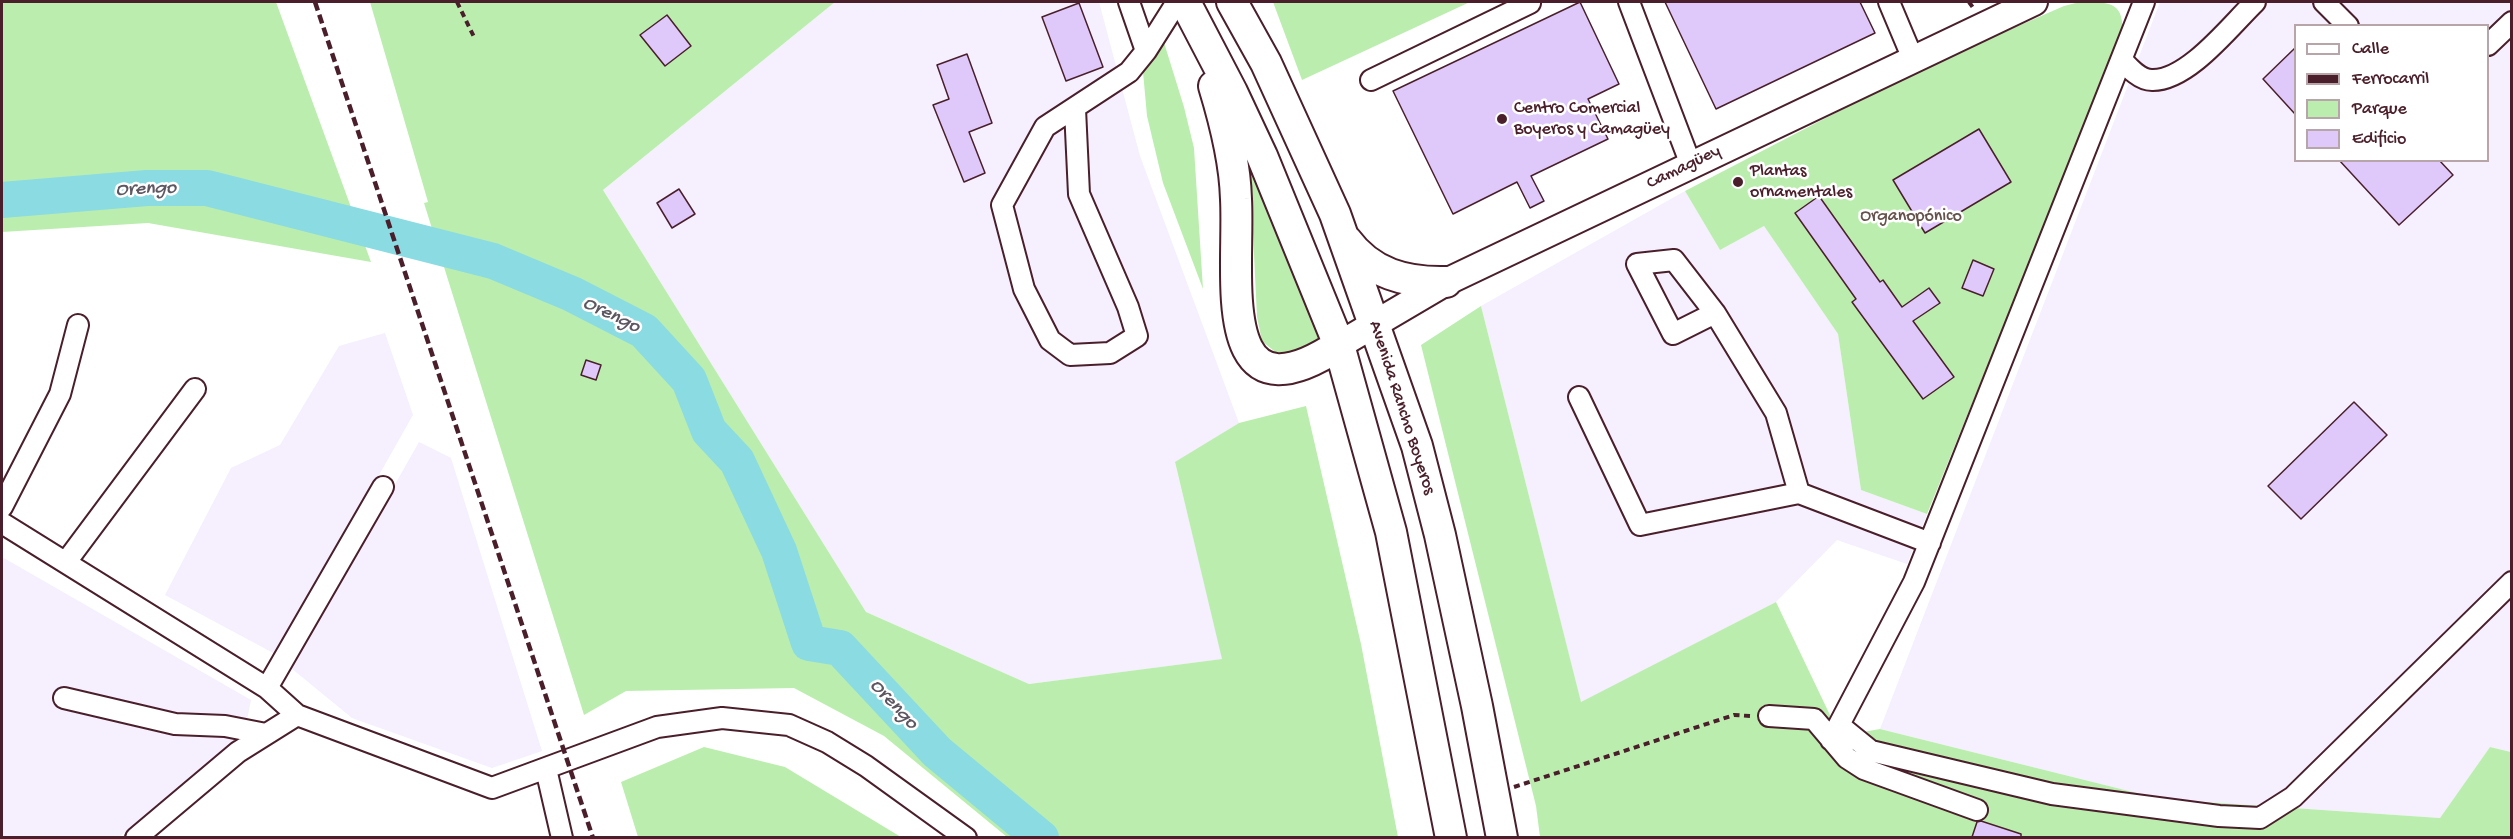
<!DOCTYPE html>
<meta charset="utf-8">
<style>
body{margin:0}
#map{position:relative;width:2513px;height:839px;overflow:hidden;background:#fff;font-family:"Gochi Hand",sans-serif}
canvas{display:block}
.frame{position:absolute;inset:0;border:3px solid #4a1f2b;pointer-events:none}
.legend{position:absolute;left:2294px;top:24px;width:195px;height:138px;box-sizing:border-box;background:#fff;border:2px solid #b7a5aa;margin:0;padding:8px 10px;list-style:none;font-size:18px;color:#4a1f2b}
.legend li{display:flex;align-items:center;gap:12px;height:30px}
.legend b{width:30px;border:2px solid #b7a5aa}
</style>
<div id="map">
<canvas width="2513" height="839"></canvas>
<div class="frame"></div>
<ul class="legend">
<li><b style="height:8px;background:#fff"></b>Calle</li>
<li><b style="height:8px;background:#4a1f2b"></b>Ferrocarril</li>
<li><b style="height:16px;background:#bbeeae"></b>Parque</li>
<li><b style="height:16px;background:#dfc9fa"></b>Edificio</li>
</ul>
</div>
<script>
const ctx = document.querySelector('canvas').getContext('2d');
ctx.lineJoin = 'round';
function fillPath(path, color) {
  ctx.fillStyle = color;
  ctx.fill(path, 'evenodd');
}
function strokePath(path, color, width, dash) {
  ctx.strokeStyle = color;
  ctx.lineWidth = width;
  ctx.lineCap = dash ? 'butt' : 'round';
  ctx.setLineDash(dash || []);
  ctx.stroke(path);
}
function write(font, color, halo, rows, align = 'center') {
  ctx.font = font + ' "Gochi Hand",sans-serif';
  ctx.lineWidth = 5;
  ctx.setLineDash([]);
  ctx.textBaseline = 'middle';
  ctx.strokeStyle = halo;
  ctx.fillStyle = color;
  for (const [text, x, y, turn = 0] of rows) {
    ctx.save();
    ctx.translate(x, y);
    ctx.rotate((+turn || 0) * Math.PI / 180);
    ctx.textAlign = isNaN(turn) ? turn : align;
    if (halo) ctx.strokeText(text, 0, 0);
    ctx.fillText(text, 0, 0);
    ctx.restore();
  }
}
fillPath(new Path2D(`
 M835 2H1099L1140 156 1239 423 1175 463 1223 659 1029 684 866 612 603 190Z
 M2160 2H2511V752L2490 747 2440 818 2161 799 1880 729ZM2296 26H2488V160H2296Z
 M1685 191 1720 250 1764 226 1838 334 1861 490 1927 514 1907 564 1837 540 1776 602 1581 703 1481 306Z
 M385 333 413 415 277 655 165 595 231 468 280 445 339 346Z
 M419 442 451 458 542 751 492 768 352 718 291 668Z
 M2 557 251 700 244 735 119 837H2Z`), '#f5effe');
fillPath(new Path2D(`
 M2 2H276L371 262 148 223 2 232Z
 M370 2H835L603 190 866 612 1029 684 1222 659 1175 462 1239 423 1306 406 1361 644 1398 837H1007L884 736 794 688 626 691 584 715 424 203 428 202Z
 M1273 2H1470L1302 80Z
 M2080 2C2109 2 2125 1 2122 35L1927 514 1861 490 1838 334 1764 226 1720 250 1685 191 1922 68 2064 6Z
 M1162 36 1184 107 1194 148 1203 289 1163 183 1147 116 1143 72Z
 M1250 170 1321 331C1317 352 1298 351 1280 356L1262 341 1257 317Z
 M1481 306 1581 702 1776 602 1840 736 1880 729 2161 799 2440 818 2490 747 2511 752V837H1540L1536 806 1421 345Z
 M704 747 785 767 901 837H638L621 782Z`), '#bbeeae');
strokePath(new Path2D(`
 M2 200 147 188H207L493 261 572 294 644 331 689 380 709 431 737 461 779 551 809 643 840 648 937 752 1041 838`), '#8adbe2', 36);
const building = new Path2D(`
 M1580 2 1619 84 1588 99 1608 139 1531 176 1544 201 1530 208 1517 182 1453 214 1393 91Z
 M1665 2H1860L1875 33 1716 109Z
 M1079 3 1103 67 1066 81 1042 17Z
 M667 15 691 46 665 66 640 35Z
 M2295 48V114L2263 79Z
 M967 54 992 123 969 132 985 173 964 182 933 105 949 99 937 65Z
 M1979 129 2011 182 1925 233 1893 180Z
 M2339 160H2439L2453 175 2399 225Z
 M679 189 695 214 672 228 657 203Z
 M1819 196 1880 282 1883 280 1902 307 1929 288 1940 303 1913 321 1954 377 1923 399 1852 302 1856 299 1795 213Z
 M1973 260 1994 269 1983 296 1962 288Z
 M586 360 601 365 596 380 581 375Z
 M2354 402 2387 435 2301 519 2268 486Z
 M1981 821 2021 834V837H1972L1977 822Z`);
fillPath(building, '#dfc9fa');
strokePath(building, '#4a1f2b', 1.5);
const minor = new Path2D(`
 M1129 2 1146 51
 M1629 2 1691 165
 M1889 2 1913 59
 M2324 2 2348 26
 M2488 45 2512 22
 M2122 60C2130 69 2140 80 2152 80 2188 81 2231 25 2255 2
 M1371 80 1530 3
 M1075 109 1079 194 1128 307 1137 336 1110 353 1070 355 1050 340 1024 289 1002 205 1045 127 1129 72 1146 51 1177 2
 M1579 397 1640 525 1799 493 1776 413 1715 313 1674 260 1637 264 1673 334 1715 313
 M1799 493 1930 543
 M2 507 60 394 78 325
 M2 523 267 688 297 715 492 788 657 727 722 718 789 725 827 742 866 766 966 838
 M66 562 195 389
 M267 688 383 487
 M64 698 175 724 225 726 266 734
 M1769 716 1814 719 1847 758 1864 769 1977 810
 M1839 725 1871 751 2052 794 2219 816 2260 818 2293 797 2512 582
 M1831 740 1914 582 2144 2
 M546 769 562 838
 M136 838 238 752 297 715`);
const major = new Path2D(`
 M1339 345 1446 282 2034 2`);
const highway = new Path2D(`
 M1185 2 1232 92 1262 156 1339 345 1391 532 1451 838
 M1232 2 1266 63 1335 214 1417 446 1440 535 1477 706 1502 838
 M1214 86C1225 122 1235 161 1236 199 1240 273 1212 429 1339 345
 M1346 240C1371 274 1406 283 1446 282`);
strokePath(minor, '#4a1f2b', 24);
strokePath(major, '#4a1f2b', 30);
strokePath(highway, '#4a1f2b', 34);
strokePath(new Path2D(`
 M457 2 475 39
 M1969 2 1974 9
 M1514 787 1734 715 1750 716`), '#4a1f2b', 4, [6, 4.5]);
strokePath(minor, '#fff', 20);
strokePath(major, '#fff', 26);
strokePath(highway, '#fff', 30);
strokePath(new Path2D(`
 M315 2 593 838`), '#4a1f2b', 4.5, [9, 4.5]);
for (const [x, y, r, color] of [
 [1502,119,6,"#4a1f2b"],
 [1738,182,6,"#4a1f2b"]
]) {
  const dot = new Path2D();
  dot.arc(x, y, r, 0, 2 * Math.PI);
  ctx.fillStyle = color;
  ctx.fill(dot);
  strokePath(dot, '#fff', 2);
}
write('18px', '#4a1f2b', '#fff', [
 ["Centro Comercial",1514,109],
 ["Boyeros y Camagüey",1514,130],
 ["Plantas",1750,172],
 ["ornamentales",1750,193]
], 'left');
write('18px', '#4a1f2b', '#fff', [
 ["Camagüey",1684,168,-26],
 ["Avenida Rancho Boyeros",1401,408,72]
]);
write('18px', '#66534c', '#fff', [
 ["Organopónico",1911,217]
]);
write('italic 20px', '#5d5762', '#fff', [
 ["Orengo",146,190,-2],
 ["Orengo",611,316,26],
 ["Orengo",893,705,47]
]);
</script>
